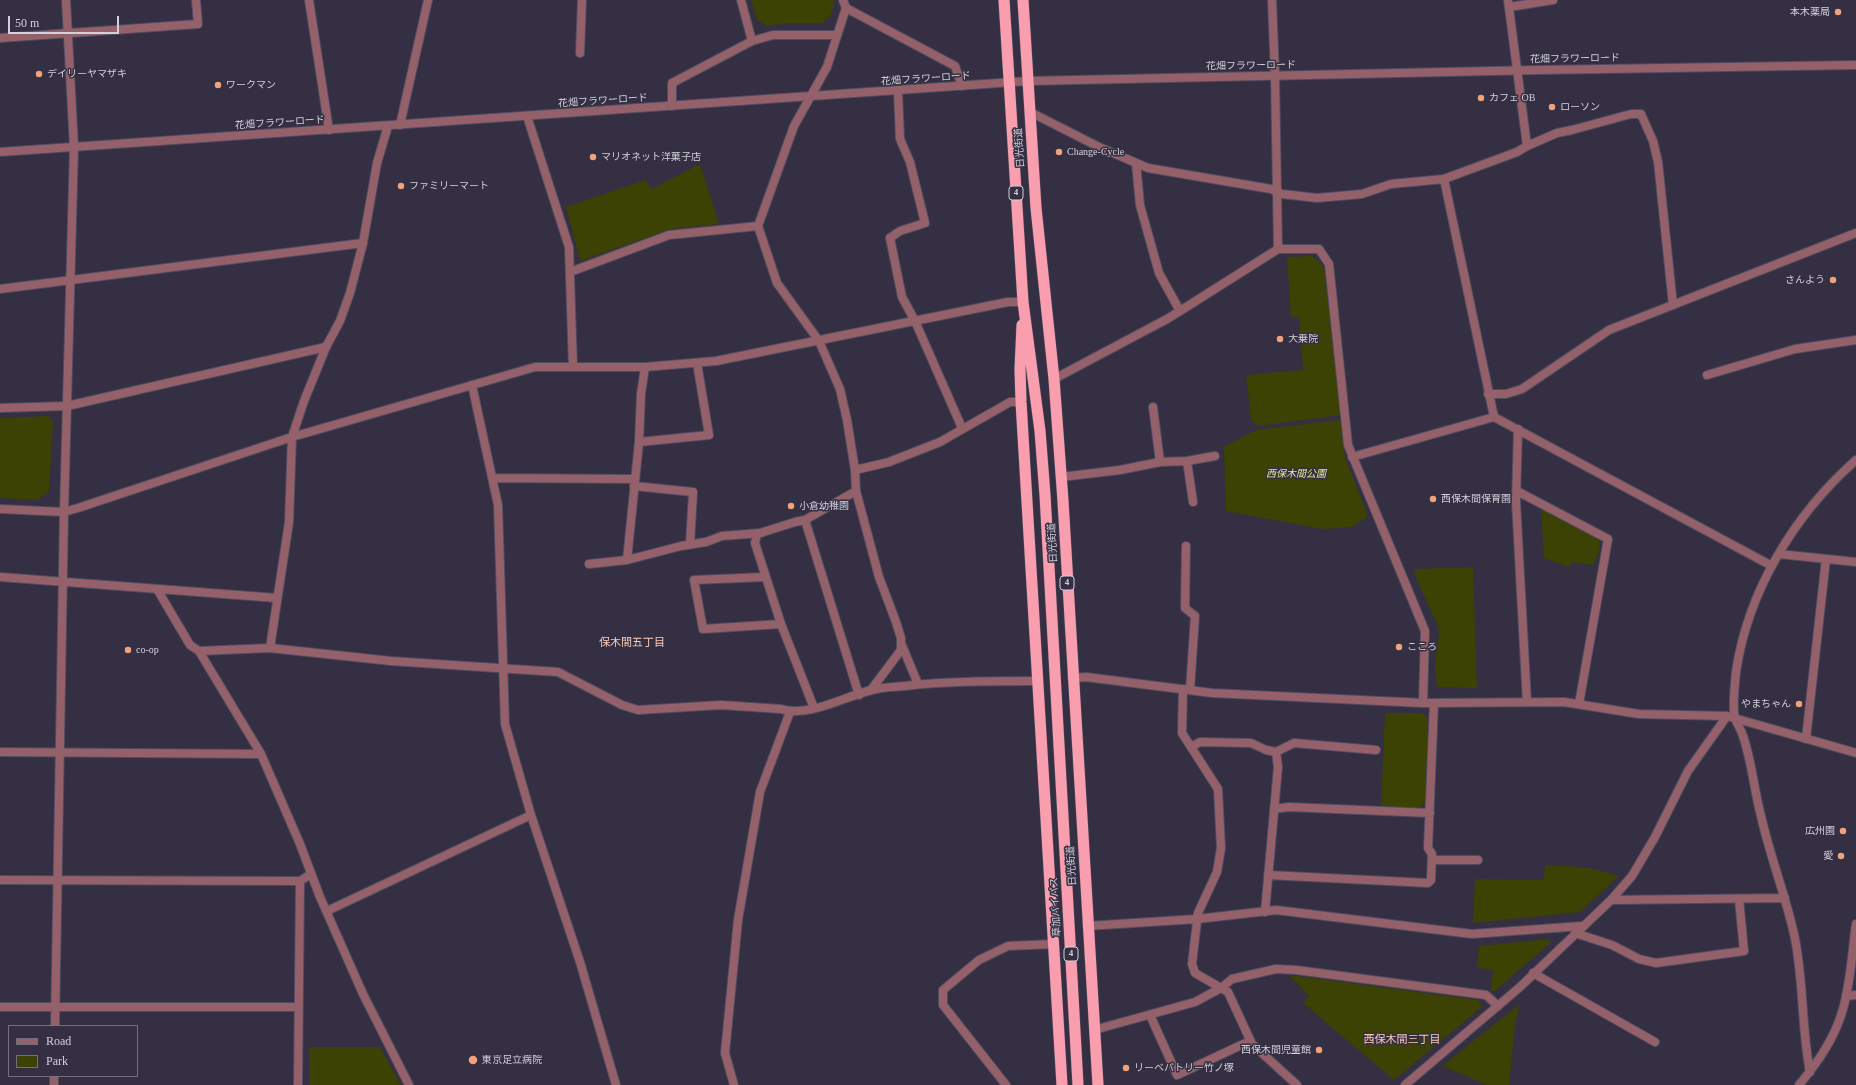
<!DOCTYPE html>
<meta charset="utf-8">
<style>
body{margin:0}
#map{position:relative;width:1856px;height:1085px;overflow:hidden;background:#342f42;font-family:"Times New Roman",serif}
canvas{display:block}
.legend{position:absolute;left:8px;top:1025px;width:130px;height:52px;box-sizing:border-box;background:#342f42;border:1px solid #736f80;margin:0;padding:5px 7px;list-style:none;font-size:12px;color:#d2d0dc}
.legend li{display:flex;align-items:center;gap:8px;height:20px}
.legend b{width:20px;border:1px solid #736f80}
.scale{position:absolute;left:8px;top:16px;width:111px;height:18px;box-sizing:border-box;border:2px solid #d2d0dc;border-top:0;padding-left:5px;font-size:12px;line-height:14px;white-space:nowrap;color:#d2d0dc;-webkit-text-stroke:3px #342f42;paint-order:stroke}
</style>
<div id="map">
<canvas width="1856" height="1085"></canvas>
<ul class="legend">
<li><b style="height:5px;background:#94616a"></b>Road</li>
<li><b style="height:11px;background:#3c4203"></b>Park</li>
</ul>
<div class="scale">50 m</div>
</div>
<script>
const ctx = document.querySelector('canvas').getContext('2d');
ctx.lineJoin = 'round';
function fillPath(path, color) {
  ctx.fillStyle = color;
  ctx.fill(path, 'evenodd');
}
function strokePath(path, color, width, dash) {
  ctx.strokeStyle = color;
  ctx.lineWidth = width;
  ctx.lineCap = dash ? 'butt' : 'round';
  ctx.setLineDash(dash || []);
  ctx.stroke(path);
}
function write(font, color, halo, rows, align = 'center') {
  ctx.font = font + ' "Times New Roman","Noto Sans JP",serif';
  ctx.lineWidth = 3;
  ctx.setLineDash([]);
  ctx.textBaseline = 'middle';
  ctx.strokeStyle = halo;
  ctx.fillStyle = color;
  for (const [text, x, y, turn = 0] of rows) {
    ctx.save();
    ctx.translate(x, y);
    ctx.rotate((+turn || 0) * Math.PI / 180);
    ctx.textAlign = isNaN(turn) ? turn : align;
    if (halo) ctx.strokeText(text, 0, 0);
    ctx.fillText(text, 0, 0);
    ctx.restore();
  }
}
fillPath(new Path2D(`
 M751 0H833L834 4 831 15 822 23H787L768 26 757 20Z
 M700 164 719 224 670 229 580 261 566 207 645 180 652 189Z
 M1312 256 1324 267 1341 415 1259 426 1251 420 1246 375 1303 370 1299 317H1291L1287 257Z
 M48 416 53 422 49 491 38 500 0 498V418Z
 M1340 420 1345 458 1368 516 1352 527 1322 529 1226 511 1224 447 1256 430Z
 M1541 509 1599 540 1600 549 1594 565 1572 562 1569 567 1544 558Z
 M1473 567 1477 688 1437 687 1435 664 1439 634 1438 626 1414 573 1416 569Z
 M1385 713H1423L1428 719 1426 801 1419 808 1381 806Z
 M1545 865C1572 866 1593 867 1619 876L1580 912 1473 923 1475 879 1544 880Z
 M1549 939 1551 942 1495 991H1491L1493 970 1477 968 1479 946Z
 M1289 975 1478 1000 1482 1007 1394 1080 1303 1003 1309 996Z
 M1520 1004 1515 1024 1509 1085H1487L1442 1066Z
 M309 1047H380L401 1085H309Z`), '#3c4203');
const service = new Path2D(`
 M1509 7 1553 0
 M846 8 955 66 962 86
 M580 53 582 0
 M1527 146 1557 133 1572 130 1631 114H1641L1653 141 1658 162 1673 305
 M890 238 900 231 925 223 910 162 900 139 898 91
 M570 272 669 235 758 226
 M1707 375 1795 349 1856 340
 M1153 407 1160 462
 M1518 429 1516 502 1527 702
 M639 442 709 435 697 363
 M1187 461 1193 502
 M1061 477 1120 470 1160 462 1187 461 1215 456
 M634 486 693 492 690 544
 M1517 491 1608 539 1579 704
 M706 542 722 536 761 533
 M1186 546 1185 608 1195 616 1190 690
 M765 577 694 580 703 629 781 624
 M901 643 918 684
 M1191 747 1200 742 1251 743 1266 750 1276 752 1294 743 1376 750
 M1274 809 1289 807 1430 813
 M1432 860H1478
 M1268 875 1428 883 1431 880 1432 854 1428 848 1434 703
 M1265 912 1278 767 1276 752
 M1575 933 1612 945 1639 959 1656 963 1744 951 1739 899
 M1533 973 1655 1042
 M1150 1015 1177 1075 1250 1041
 M1094 1030 1195 1002 1221 988 1232 979 1276 969 1296 970 1486 995 1498 1006
 M725 1053 734 1085
 M1006 1085 943 1005V990L979 960 1008 946 1054 944`);
const minor = new Path2D(`
 M309 0 329 130
 M741 0 752 41
 M843 0 846 8 827 67 794 126 758 226 777 283 819 341 840 389 847 420 855 470 856 491 879 577 896 622 901 638V650L871 690
 M1272 0 1275 75 1278 249
 M0 38 198 24 196 0
 M672 106V83L752 41 773 35H836
 M1030 112 1099 147 1148 168 1271 189 1282 194 1317 198 1362 194 1391 184 1444 179 1517 152 1527 146 1508 0
 M527 116 569 247 573 367
 M400 125 428 0
 M1136 163 1140 205 1159 273 1180 311 1278 249H1319L1329 264 1348 445 1425 631 1423 703
 M890 238 902 297 915 321 962 428
 M0 289 363 243
 M1054 379 1167 319 1180 311
 M472 385 498 505 505 724 531 815 580 962 616 1085
 M1488 394H1506L1522 389 1609 330 1856 233
 M0 408 67 406 326 347
 M1494 417 1772 566
 M1352 457 1494 417 1444 179
 M855 470 889 462 940 442 1010 402H1021
 M492 478 635 479
 M856 491 805 520 859 695
 M0 509 64 512 78 508 292 437 535 367H645L716 361 1008 302H1023
 M805 520 795 522 757 534 755 543 781 624 814 708
 M1779 554 1856 562
 M627 560 639 442 641 394 645 367
 M589 564 627 560 681 546 706 542
 M157 589 190 645 199 651 261 754 300 844 320 897 363 994 409 1085
 M199 651 270 648 391 661 558 672 622 705 638 710 721 705 781 709C809 718 845 696 872 690 882 687 894 687 905 686 949 681 993 681 1038 681
 M1183 689 1182 733 1218 789 1221 848 1217 872 1198 913 1192 964 1195 973 1228 992 1252 1044 1297 1085
 M1806 739 1826 559
 M0 752 261 754
 M0 880 300 881 311 874
 M1611 900 1785 898
 M327 911 531 815
 M1087 926 1197 919 1276 910 1472 934 1582 926
 M1846 996 1856 995
 M0 1007H298
 M725 1053 738 920 760 792 790 712
 M1810 1072C1801 1026 1804 979 1794 934 1785 894 1770 856 1761 816 1754 790 1752 762 1743 736 1741 729 1737 724 1735 718 1732 707 1735 683 1736 672 1748 590 1795 514 1856 460
 M298 1085 300 881
 M1405 1085 1520 987 1611 900 1632 876 1655 837 1688 771 1727 716`);
const tertiary = new Path2D(`
 M0 152 1028 81 1539 70 1856 65
 M0 577 277 598
 M270 648 289 522 292 437 304 401 326 347 340 321 350 293 363 243 377 163 388 126
 M1072 678 1086 677 1212 693 1423 703 1564 702 1639 714 1727 716 1856 753
 M55 1026 64 512 74 147 66 0
 M54 1085V1076
 M1799 1085C1818 1062 1835 1038 1843 1009 1851 981 1852 952 1856 924`);
const trunk = new Path2D(`
 M1004 0 1023 302 1040 431 1045 495 1078 1085
 M1023 0 1036 208 1054 379 1063 501 1098 1085
 M1022 325 1020 369 1021 402 1062 1085`);
strokePath(service, '#504c5e', 10);
strokePath(minor, '#504c5e', 10);
strokePath(tertiary, '#504c5e', 10);
strokePath(trunk, '#504c5e', 12);
strokePath(service, '#94616a', 8);
strokePath(minor, '#94616a', 8);
strokePath(tertiary, '#94616a', 8);
strokePath(trunk, '#f89eae', 11);
for (const [x, y, r, color] of [
 [1838,12,4,"#f2a17e"],
 [39,74,4,"#f2a17e"],
 [218,85,4,"#f2a17e"],
 [1481,98,4,"#f2a17e"],
 [1552,107,4,"#f2a17e"],
 [1059,152,4,"#f2a17e"],
 [593,157,4,"#f2a17e"],
 [401,186,4,"#f2a17e"],
 [1833,280,4,"#f2a17e"],
 [1280,339,4,"#f2a17e"],
 [1433,499,4,"#f2a17e"],
 [791,506,4,"#f2a17e"],
 [1399,647,4,"#f2a17e"],
 [128,650,4,"#f2a17e"],
 [1799,704,4,"#f2a17e"],
 [1843,831,4,"#f2a17e"],
 [1841,856,4,"#f2a17e"],
 [1319,1050,4,"#f2a17e"],
 [473,1060,5,"#f2a17e"],
 [1126,1068,4,"#f2a17e"]
]) {
  const dot = new Path2D();
  dot.arc(x, y, r, 0, 2 * Math.PI);
  ctx.fillStyle = color;
  ctx.fill(dot);
  strokePath(dot, '#342f42', 1.5);
}
for (const [x, y, w] of [
 [1016,193,14],
 [1067,583,14],
 [1071,954,14]
]) {
  const box = new Path2D();
  box.roundRect(x - w / 2, y - 7, w, 14, 3);
  ctx.fillStyle = '#342f42';
  ctx.fill(box);
  strokePath(box, '#d2d0dc', 1);
}
write('bold 9px', '#d2d0dc', null, [
 ["4",1016,193],
 ["4",1067,583],
 ["4",1071,954]
]);
write('10px', '#d2d0dc', '#342f42', [
 ["本木薬局",1830,12,"right"],
 ["デイリーヤマザキ",47,74],
 ["ワークマン",226,85],
 ["カフェ OB",1489,98],
 ["ローソン",1560,107],
 ["Change-Cycle",1067,152],
 ["マリオネット洋菓子店",601,157],
 ["ファミリーマート",409,186],
 ["さんよう",1825,280,"right"],
 ["大乗院",1288,339],
 ["西保木間保育園",1441,499],
 ["小倉幼稚園",799,506],
 ["こころ",1407,647],
 ["co-op",136,650],
 ["やまちゃん",1791,704,"right"],
 ["広州園",1835,831,"right"],
 ["愛",1833,856,"right"],
 ["西保木間児童館",1311,1050,"right"],
 ["東京足立病院",482,1060],
 ["リーベパトリー竹ノ塚",1134,1068]
], 'left');
write('10px', '#d2d0dc', '#342f42', [
 ["花畑フラワーロード",1575,59,-1],
 ["花畑フラワーロード",1251,66,-1],
 ["花畑フラワーロード",926,79,-4],
 ["花畑フラワーロード",603,101,-4],
 ["花畑フラワーロード",280,123,-4],
 ["日光街道",1020,148,-94],
 ["日光街道",1053,543,-93],
 ["日光街道",1072,866,-93],
 ["草加バイパス",1056,907,-93]
]);
write('italic 10px', '#dfec8d', '#342f42', [
 ["西保木間公園",1296,474]
]);
write('11px', '#facbb7', '#342f42', [
 ["保木間五丁目",632,643],
 ["西保木間三丁目",1402,1040]
]);
</script>
